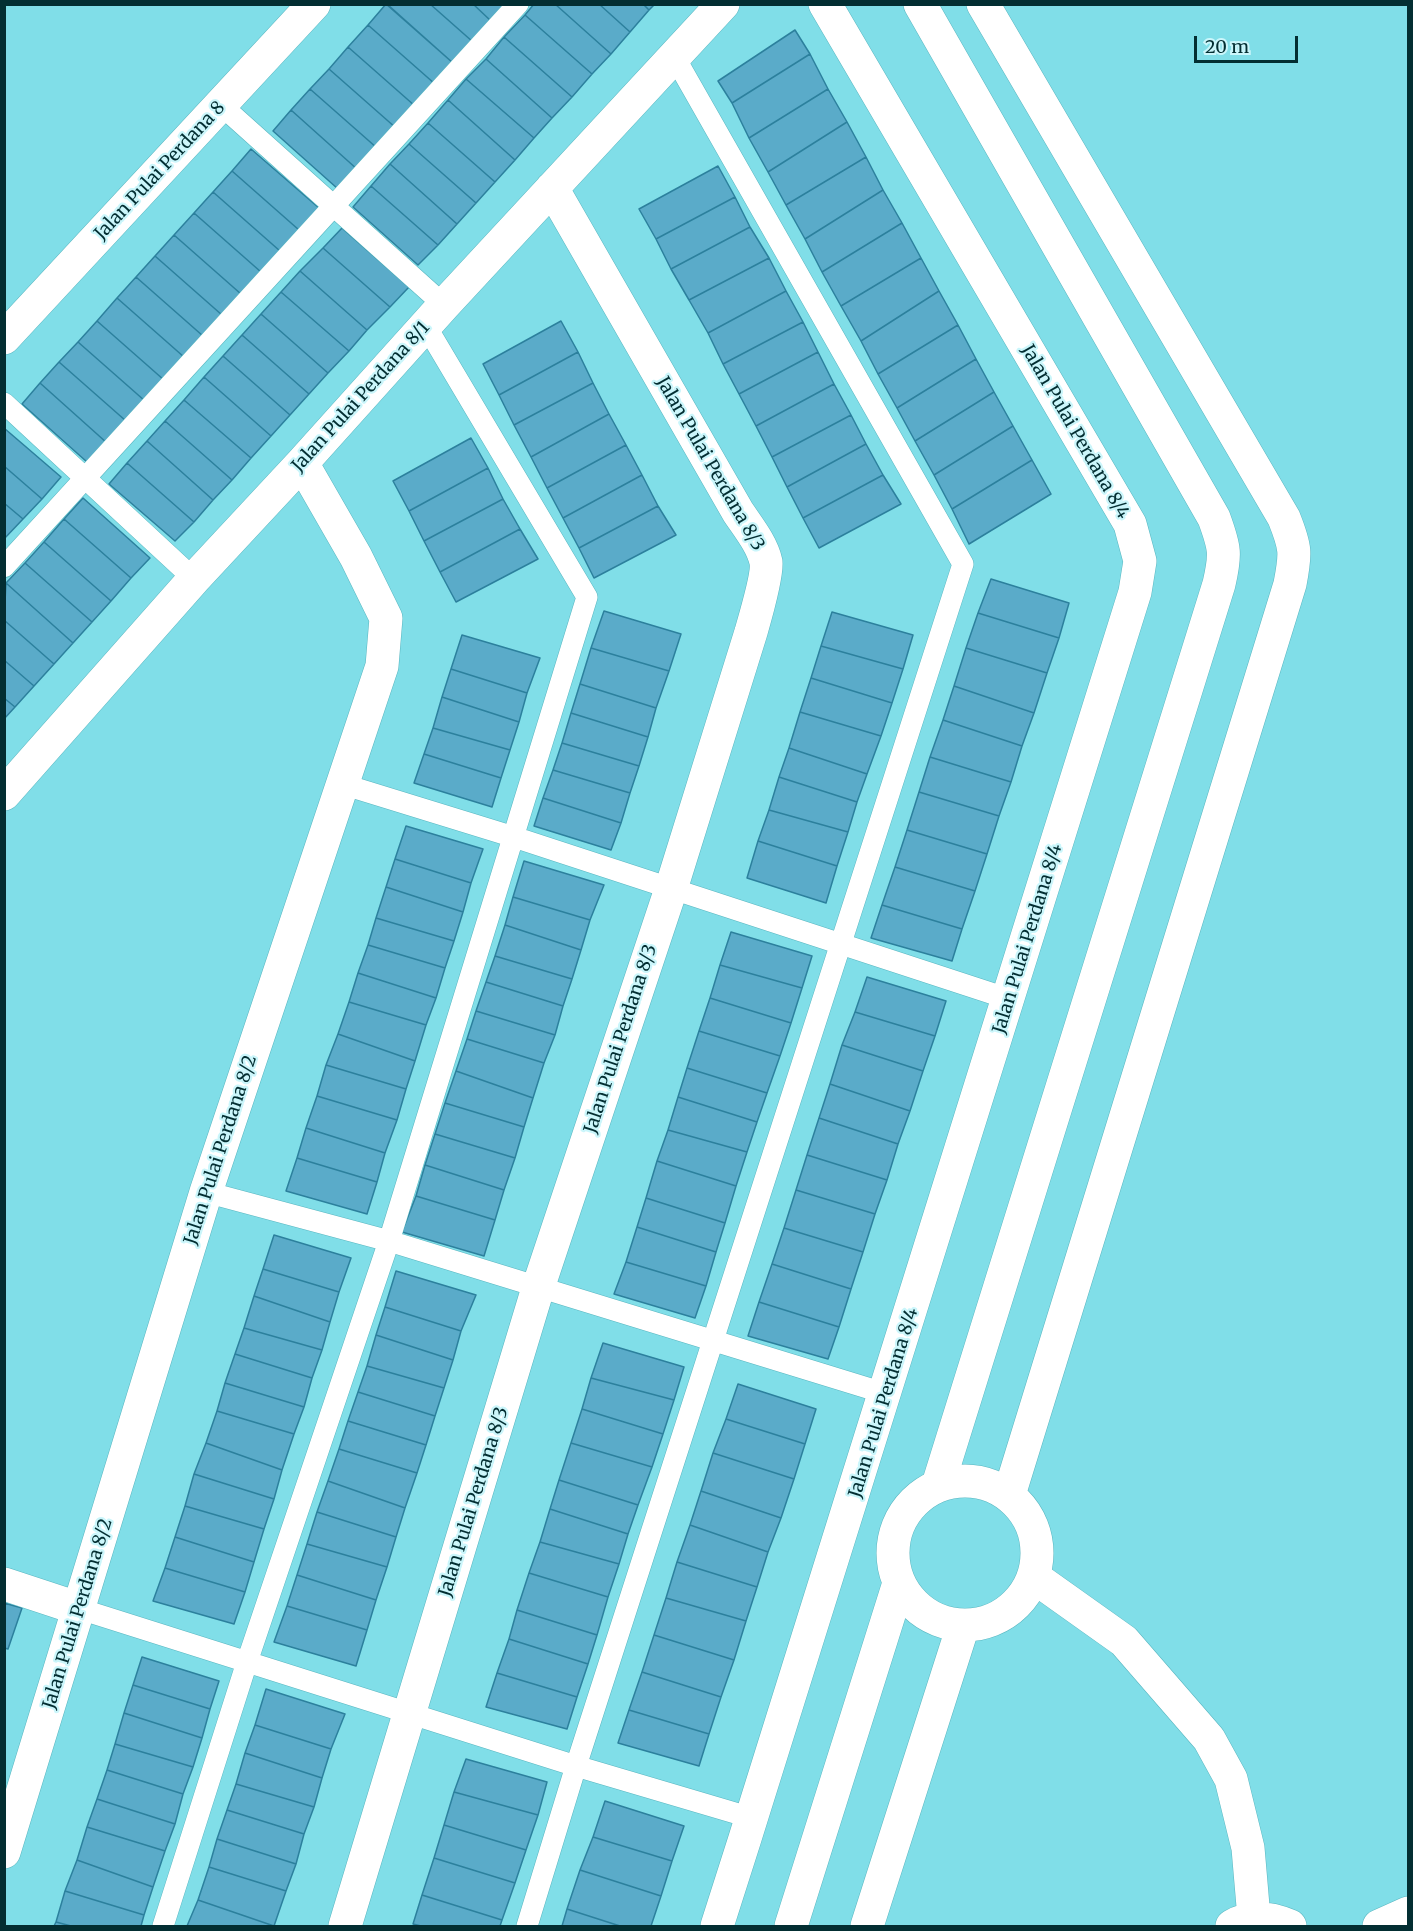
<!DOCTYPE html>
<style>
body{margin:0}
#map{position:relative;width:1413px;height:1931px;overflow:hidden;background:#80dee8;font-family:Merriweather,serif}
canvas{display:block}
.frame{position:absolute;inset:0;border:6px solid #032e32;pointer-events:none}
.scale{position:absolute;left:1194px;top:36px;width:104px;height:27px;box-sizing:border-box;border:3px solid #032e32;border-top:0;padding-left:8px;font-size:18px;line-height:21px;white-space:nowrap;color:#032e32;-webkit-text-stroke:4px #cbf6fb;paint-order:stroke}
</style>
<div id="map">
<canvas width="1413" height="1931"></canvas>
<div class="frame"></div>
<div class="scale">20 m</div>
</div>
<script>
const ctx = document.querySelector('canvas').getContext('2d');
ctx.lineJoin = 'round';
function fillPath(path, color) {
  ctx.fillStyle = color;
  ctx.fill(path, 'evenodd');
}
function strokePath(path, color, width, dash) {
  ctx.strokeStyle = color;
  ctx.lineWidth = width;
  ctx.lineCap = dash ? 'butt' : 'round';
  ctx.setLineDash(dash || []);
  ctx.stroke(path);
}
function write(font, color, halo, rows, align = 'center') {
  ctx.font = font + ' Merriweather,serif';
  ctx.lineWidth = 4.5;
  ctx.setLineDash([]);
  ctx.textBaseline = 'middle';
  ctx.strokeStyle = halo;
  ctx.fillStyle = color;
  for (const [text, x, y, turn = 0] of rows) {
    ctx.save();
    ctx.translate(x, y);
    ctx.rotate((+turn || 0) * Math.PI / 180);
    ctx.textAlign = isNaN(turn) ? turn : align;
    if (halo) ctx.strokeText(text, 0, 0);
    ctx.fillText(text, 0, 0);
    ctx.restore();
  }
}
const building = new Path2D(`
 M386 4 453 63 435 84 368 25Z
 M387 4H430L473 42 453 63Z
 M430 4H473L491 21 473 42Z
 M473 4H507L491 21Z
 M534 4H555L611 54 592 74 525 15Z
 M555 4H599L630 32 611 54Z
 M599 4H643L649 10 630 32Z
 M643 4H655L649 10Z
 M525 15 592 74 572 97 504 37Z
 M368 25 435 84 415 106 348 47Z
 M795 30 810 54 732 103 718 81Z
 M504 37 572 97 552 118 486 59Z
 M348 47 415 106 396 128 329 69Z
 M810 54 828 89 749 138 732 103Z
 M486 59 552 118 534 138 466 79Z
 M329 69 396 128 377 148 310 89Z
 M466 79 534 138 515 160 448 100Z
 M310 89 377 148 358 170 291 110Z
 M828 89 847 122 768 172 749 138Z
 M448 100 515 160 495 182 428 123Z
 M291 110 358 170 338 189 273 131Z
 M847 122 866 157 786 205 768 172Z
 M428 123 495 182 476 203 409 144Z
 M409 144 476 203 457 224 390 164Z
 M251 149 319 208 299 230 232 171Z
 M866 157 883 190 805 239 786 205Z
 M390 164 457 224 438 245 371 186Z
 M718 166 735 197 656 239 639 209Z
 M232 171 299 230 280 251 213 192Z
 M371 186 438 245 418 265 353 207Z
 M883 190 902 223 822 272 805 239Z
 M213 192 280 251 261 272 194 213Z
 M735 197 750 227 671 269 656 239Z
 M194 213 261 272 241 294 174 235Z
 M902 223 921 258 841 306 822 272Z
 M750 227 769 258 689 300 671 269Z
 M342 228 409 287 390 307 323 248Z
 M174 235 241 294 222 315 155 256Z
 M323 248 390 307 367 330 300 271Z
 M155 256 222 315 203 336 136 277Z
 M769 258 786 291 708 333 689 300Z
 M921 258 939 291 861 341 841 306Z
 M300 271 367 330 349 351 281 292Z
 M136 277 203 336 184 357 117 298Z
 M786 291 803 322 723 364 708 333Z
 M939 291 958 325 878 374 861 341Z
 M281 292 349 351 328 373 261 314Z
 M117 298 184 357 164 380 97 321Z
 M261 314 328 373 309 394 242 335Z
 M97 321 164 380 145 401 78 342Z
 M561 321 578 352 499 395 483 364Z
 M803 322 818 352 739 394 723 364Z
 M958 325 976 359 897 408 878 374Z
 M242 335 309 394 290 415 223 356Z
 M78 342 145 401 126 421 59 362Z
 M578 352 593 383 514 425 499 395Z
 M818 352 834 384 756 426 739 394Z
 M223 356 290 415 271 436 204 377Z
 M976 359 994 392 915 441 897 408Z
 M59 362 126 421 107 443 40 383Z
 M204 377 271 436 251 458 184 400Z
 M40 383 107 443 87 462 22 404Z
 M593 383 609 414 531 457 514 425Z
 M834 384 851 415 772 457 756 426Z
 M994 392 1013 426 934 475 915 441Z
 M184 400 251 458 232 480 165 421Z
 M609 414 626 445 547 488 531 457Z
 M851 415 866 444 787 487 772 457Z
 M165 421 232 480 213 500 147 441Z
 M1013 426 1032 460 952 509 934 475Z
 M4 428 61 477 42 499 4 466Z
 M471 438 488 468 409 511 393 481Z
 M147 441 213 500 194 522 127 463Z
 M866 444 883 475 803 518 787 487Z
 M626 445 642 475 563 518 547 488Z
 M1032 460 1051 494 969 544 952 509Z
 M127 463 194 522 175 541 109 484Z
 M4 466 42 499 23 519 4 503Z
 M488 468 503 499 424 541 409 511Z
 M642 475 658 506 579 548 563 518Z
 M883 475 901 504 819 548 803 518Z
 M83 498 150 558 131 578 64 519Z
 M503 499 520 529 440 572 424 541Z
 M4 503 23 519 4 539Z
 M658 506 676 535 594 578 579 548Z
 M64 519 131 578 111 601 44 542Z
 M520 529 538 559 456 602 440 572Z
 M44 542 111 601 92 622 25 563Z
 M25 563 92 622 73 643 6 583Z
 M991 579 1069 603 1059 638 978 613Z
 M6 583 73 643 54 664 4 620Z
 M604 611 681 634 669 671 591 648Z
 M832 612 913 635 903 669 821 646Z
 M978 613 1059 638 1047 673 966 648Z
 M4 620 54 664 34 686 4 660Z
 M462 635 540 658 527 693 451 669Z
 M821 646 903 669 892 703 811 678Z
 M591 648 669 671 656 708 580 684Z
 M966 648 1047 673 1034 713 954 686Z
 M4 660 34 686 15 707 4 698Z
 M451 669 527 693 519 722 442 697Z
 M811 678 892 703 881 736 800 712Z
 M580 684 656 708 648 737 571 713Z
 M954 686 1034 713 1022 746 943 720Z
 M442 697 519 722 510 750 433 728Z
 M4 698 15 707 4 719Z
 M800 712 881 736 867 774 789 748Z
 M571 713 648 737 639 766 562 743Z
 M943 720 1022 746 1011 782 930 757Z
 M433 728 510 750 501 778 424 754Z
 M562 743 639 766 630 793 553 770Z
 M789 748 867 774 857 802 779 777Z
 M424 754 501 778 492 807 414 783Z
 M930 757 1011 782 999 816 919 792Z
 M553 770 630 793 621 823 543 798Z
 M779 777 857 802 848 832 769 810Z
 M919 792 999 816 987 854 907 830Z
 M543 798 621 823 611 850 534 826Z
 M769 810 848 832 837 866 758 841Z
 M406 826 483 849 471 883 395 859Z
 M907 830 987 854 975 891 895 867Z
 M758 841 837 866 826 903 747 878Z
 M395 859 471 883 463 912 386 887Z
 M524 861 604 885 590 920 513 897Z
 M895 867 975 891 962 929 882 905Z
 M386 887 463 912 454 941 376 918Z
 M513 897 590 920 581 950 505 925Z
 M882 905 962 929 952 961 871 938Z
 M376 918 454 941 445 968 368 945Z
 M505 925 581 950 572 979 495 956Z
 M731 932 812 956 802 988 720 965Z
 M368 945 445 968 436 998 358 973Z
 M495 956 572 979 563 1006 486 982Z
 M720 965 802 988 791 1023 710 998Z
 M358 973 436 998 426 1025 349 1002Z
 M867 977 946 1001 935 1036 855 1012Z
 M486 982 563 1006 555 1035 476 1011Z
 M710 998 791 1023 780 1056 699 1031Z
 M349 1002 426 1025 415 1061 338 1034Z
 M476 1011 555 1035 544 1063 467 1039Z
 M855 1012 935 1036 923 1071 842 1045Z
 M699 1031 780 1056 767 1093 687 1068Z
 M338 1034 415 1061 406 1089 326 1065Z
 M467 1039 544 1063 533 1098 456 1071Z
 M842 1045 923 1071 910 1111 830 1084Z
 M326 1065 406 1089 397 1120 317 1096Z
 M687 1068 767 1093 757 1122 678 1097Z
 M456 1071 533 1098 524 1127 445 1103Z
 M830 1084 910 1111 898 1144 819 1118Z
 M317 1096 397 1120 385 1153 306 1128Z
 M678 1097 757 1122 747 1152 668 1130Z
 M445 1103 524 1127 515 1158 435 1134Z
 M819 1118 898 1144 887 1180 807 1155Z
 M306 1128 385 1153 377 1182 297 1158Z
 M668 1130 747 1152 736 1186 657 1161Z
 M435 1134 515 1158 504 1190 425 1165Z
 M807 1155 887 1180 875 1214 796 1190Z
 M297 1158 377 1182 367 1214 286 1191Z
 M657 1161 736 1186 725 1223 646 1198Z
 M425 1165 504 1190 495 1220 416 1196Z
 M796 1190 875 1214 863 1252 784 1228Z
 M416 1196 495 1220 484 1256 402 1232Z
 M646 1198 725 1223 716 1252 637 1227Z
 M637 1227 716 1252 706 1286 626 1262Z
 M784 1228 863 1252 851 1289 772 1264Z
 M274 1235 351 1258 339 1292 263 1269Z
 M626 1262 706 1286 695 1318 614 1294Z
 M772 1264 851 1289 839 1327 759 1302Z
 M263 1269 339 1292 330 1322 254 1296Z
 M396 1271 476 1295 461 1331 385 1307Z
 M254 1296 330 1322 322 1350 244 1328Z
 M759 1302 839 1327 828 1359 748 1336Z
 M385 1307 461 1331 453 1360 376 1335Z
 M244 1328 322 1350 312 1378 235 1354Z
 M376 1335 453 1360 444 1388 367 1366Z
 M603 1343 684 1367 674 1400 591 1378Z
 M235 1354 312 1378 304 1407 225 1383Z
 M367 1366 444 1388 435 1416 358 1392Z
 M591 1378 674 1400 663 1434 582 1409Z
 M225 1383 304 1407 294 1434 217 1411Z
 M738 1384 816 1409 805 1444 726 1419Z
 M358 1392 435 1416 426 1445 348 1421Z
 M582 1409 663 1434 652 1467 571 1443Z
 M217 1411 294 1434 282 1470 206 1443Z
 M726 1419 805 1444 794 1479 713 1453Z
 M348 1421 426 1445 417 1473 339 1449Z
 M206 1443 282 1470 274 1499 194 1474Z
 M571 1443 652 1467 638 1505 559 1480Z
 M339 1449 417 1473 405 1508 328 1481Z
 M713 1453 794 1479 781 1518 701 1491Z
 M194 1474 274 1499 264 1529 185 1506Z
 M559 1480 638 1505 628 1534 550 1509Z
 M328 1481 405 1508 396 1537 317 1512Z
 M701 1491 781 1518 768 1552 690 1525Z
 M185 1506 264 1529 254 1562 175 1537Z
 M550 1509 628 1534 619 1564 540 1542Z
 M317 1512 396 1537 387 1567 307 1544Z
 M690 1525 768 1552 757 1587 677 1562Z
 M175 1537 254 1562 245 1592 165 1568Z
 M540 1542 619 1564 608 1597 529 1573Z
 M307 1544 387 1567 376 1600 297 1575Z
 M677 1562 757 1587 746 1621 666 1598Z
 M165 1568 245 1592 234 1624 153 1601Z
 M529 1573 608 1597 597 1635 517 1610Z
 M297 1575 376 1600 367 1630 287 1606Z
 M666 1598 746 1621 734 1660 654 1635Z
 M4 1603 22 1608 8 1649 4 1648Z
 M287 1606 367 1630 356 1666 274 1642Z
 M517 1610 597 1635 588 1664 509 1639Z
 M654 1635 734 1660 721 1697 642 1672Z
 M509 1639 588 1664 577 1697 497 1673Z
 M142 1657 219 1681 210 1709 133 1685Z
 M642 1672 721 1697 709 1734 629 1710Z
 M497 1673 577 1697 567 1729 486 1707Z
 M133 1685 210 1709 202 1738 124 1713Z
 M266 1689 345 1714 331 1749 255 1725Z
 M629 1710 709 1734 699 1766 618 1743Z
 M124 1713 202 1738 193 1767 115 1744Z
 M255 1725 331 1749 322 1778 245 1753Z
 M115 1744 193 1767 183 1794 107 1770Z
 M245 1753 322 1778 314 1807 236 1784Z
 M466 1759 547 1782 538 1815 454 1792Z
 M107 1770 183 1794 175 1824 97 1799Z
 M236 1784 314 1807 304 1834 227 1810Z
 M454 1792 538 1815 526 1850 444 1825Z
 M97 1799 175 1824 165 1851 87 1827Z
 M605 1801 684 1826 672 1861 593 1837Z
 M227 1810 304 1834 296 1864 217 1839Z
 M444 1825 526 1850 515 1883 434 1858Z
 M87 1827 165 1851 153 1887 77 1860Z
 M593 1837 672 1861 661 1896 580 1870Z
 M217 1839 296 1864 286 1891 209 1867Z
 M434 1858 515 1883 502 1920 422 1895Z
 M77 1860 153 1887 144 1915 65 1891Z
 M209 1867 286 1891 274 1926 198 1900Z
 M580 1870 661 1896 651 1926H620L567 1909Z
 M65 1891 144 1915 141 1926H71L56 1922Z
 M422 1895 502 1920 500 1926H421L413 1924Z
 M198 1900 274 1926H187Z
 M567 1909 620 1926H562Z
 M56 1922 71 1926H54Z`);
fillPath(building, '#5aabc9');
strokePath(building, '#2c809d', 1.5);
const service = new Path2D(`
 M221 105 444 305
 M4 403 194 579
 M4 567 518 4
 M342 784 514 837 1009 999
 M206 1192 389 1241 887 1394
 M80 1609 576 1766 752 1818
 M163 1926 247 1662 389 1241 587 597 426 326
 M527 1926 576 1766 963 564 674 56`);
const minor = new Path2D(`
 M4 338 314 4
 M4 794 194 579 302 463 444 305 723 4
 M1034 1577 1124 1641 1209 1739 1231 1779 1248 1848 1254 1918
 M4 1584 80 1609
 M4 1852 206 1192 382 666 386 618 356 557 302 463
 M345 1926 538 1288 671 889 751 632C755 618 768 574 766 562 762 544 748 527 738 512L552 188
 M717 1926C859 1482 998 1037 1135 592L1140 561 1130 524 825 4
 M1232 1926C1251 1915 1271 1918 1290 1926
 M1379 1926 1408 1913`);
const tertiary = new Path2D(`
 M920 4 1214 518C1225 548 1226 554 1219 584L938 1485
 M983 4 1284 518C1296 548 1296 553 1290 584L1009 1495
 M893 1553a72 72 0 1 1 144 0a72 72 0 1 1-144 0Z
 M791 1926 899 1583
 M867 1926 963 1626`);
strokePath(service, '#58b6c0', 22);
strokePath(minor, '#58b6c0', 34);
strokePath(tertiary, '#58b6c0', 34);
strokePath(service, '#fff', 21);
strokePath(minor, '#fff', 33);
strokePath(tertiary, '#fff', 33);
write('18px', '#032e32', '#cbf6fb', [
 ["Jalan Pulai Perdana 8",160,171,-47],
 ["Jalan Pulai Perdana 8/1",361,397,-48],
 ["Jalan Pulai Perdana 8/4",1075,432,60],
 ["Jalan Pulai Perdana 8/3",710,464,60],
 ["Jalan Pulai Perdana 8/4",1028,939,-73],
 ["Jalan Pulai Perdana 8/3",621,1039,-72],
 ["Jalan Pulai Perdana 8/2",221,1150,-72],
 ["Jalan Pulai Perdana 8/4",884,1403,-73],
 ["Jalan Pulai Perdana 8/3",474,1502,-73],
 ["Jalan Pulai Perdana 8/2",78,1614,-73]
]);
</script>
